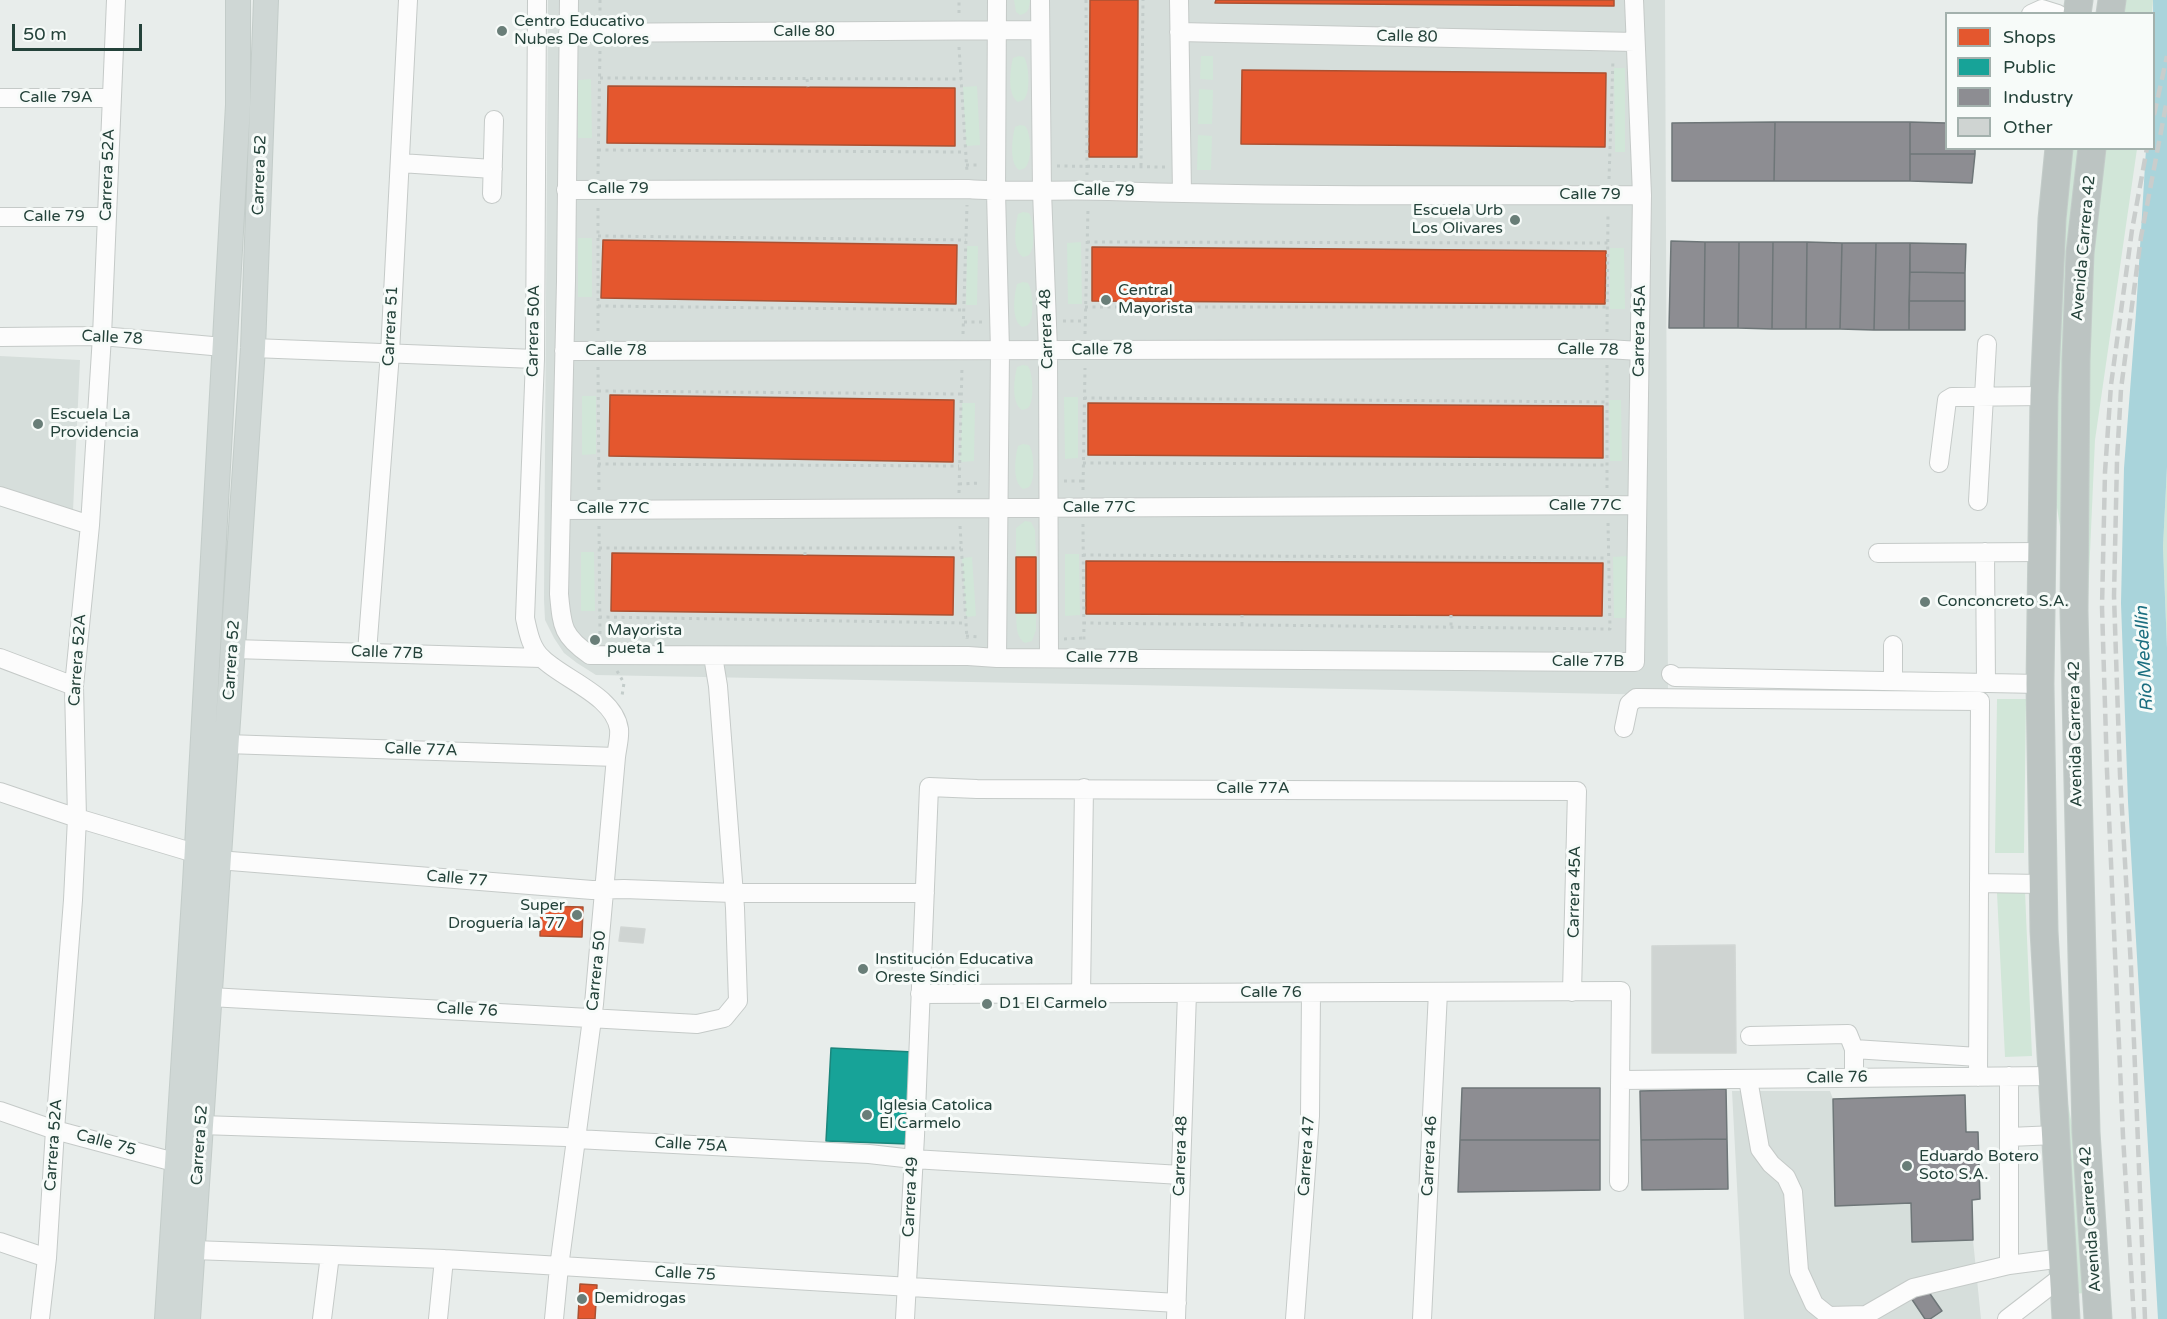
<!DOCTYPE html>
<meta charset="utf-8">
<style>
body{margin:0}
#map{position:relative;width:2167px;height:1319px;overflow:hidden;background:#e8edeb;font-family:"Varela Round",sans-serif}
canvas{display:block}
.legend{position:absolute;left:1945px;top:12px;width:210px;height:138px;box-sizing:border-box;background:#f7fbf9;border:2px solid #a3b1ad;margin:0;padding:8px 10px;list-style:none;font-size:18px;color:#24423a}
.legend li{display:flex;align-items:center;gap:12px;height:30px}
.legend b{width:30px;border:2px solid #a3b1ad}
.scale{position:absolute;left:12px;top:24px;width:130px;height:27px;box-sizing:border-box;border:3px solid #24423a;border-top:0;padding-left:8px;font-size:18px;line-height:21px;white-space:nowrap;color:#24423a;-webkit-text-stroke:4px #f7fbf9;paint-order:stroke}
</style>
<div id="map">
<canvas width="2167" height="1319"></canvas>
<ul class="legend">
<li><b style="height:16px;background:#e4572e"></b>Shops</li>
<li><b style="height:16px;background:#17a398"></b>Public</li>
<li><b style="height:16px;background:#8d8d92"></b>Industry</li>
<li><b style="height:16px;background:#cfd4d2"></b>Other</li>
</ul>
<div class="scale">50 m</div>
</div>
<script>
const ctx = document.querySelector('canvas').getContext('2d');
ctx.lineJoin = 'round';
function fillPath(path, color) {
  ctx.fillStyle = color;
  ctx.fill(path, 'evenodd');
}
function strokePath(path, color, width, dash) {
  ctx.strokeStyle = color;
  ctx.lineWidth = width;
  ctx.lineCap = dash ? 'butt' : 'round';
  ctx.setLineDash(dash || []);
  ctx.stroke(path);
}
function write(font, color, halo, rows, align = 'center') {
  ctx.font = font + ' "Varela Round",sans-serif';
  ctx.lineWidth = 6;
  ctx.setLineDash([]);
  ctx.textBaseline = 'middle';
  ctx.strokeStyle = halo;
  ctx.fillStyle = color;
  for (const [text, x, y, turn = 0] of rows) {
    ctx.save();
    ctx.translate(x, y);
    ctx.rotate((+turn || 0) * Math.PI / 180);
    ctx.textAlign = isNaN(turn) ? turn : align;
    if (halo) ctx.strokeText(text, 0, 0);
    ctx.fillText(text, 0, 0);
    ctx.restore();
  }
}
fillPath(new Path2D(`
 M548 0H1665L1668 695 596 675 577 663 564 653 554 638 545 620 544 599Z
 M0 356 80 360 73 511 0 487Z
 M1732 1091H1830L1833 1099 1835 1205 1911 1203 1913 1242 1973 1240 1981 1319H1744Z`), '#d6dedb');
fillPath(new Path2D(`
 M1014 0H1030C1029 8 1029 13 1020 15L1016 12Z
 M2121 0H2153L2152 13 2120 14Z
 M1019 56 1024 57C1029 64 1030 89 1026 96 1024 101 1022 100 1018 102 1007 95 1010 69 1013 58Z
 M1201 56H1213V80L1200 79Z
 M1614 68H1625V152H1615Z
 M591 79 592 138H578V80Z
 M977 86 980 145 966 146 963 87Z
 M1199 89 1213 90 1212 124H1198Z
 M1020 125 1025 126C1031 133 1032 157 1027 165 1025 169 1023 169 1019 170 1009 163 1012 138 1015 127Z
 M1198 135 1212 136 1211 170H1197Z
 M2072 149H2080L2062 539 2054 489 2059 304Z
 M2102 149H2137L2095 440 2088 598V403L2091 255Z
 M1023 212 1029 213C1034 220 1035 245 1031 252 1029 256 1027 256 1023 257 1012 250 1015 226 1018 214Z
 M578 238H592V297H578Z
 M1081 242 1082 304H1068L1067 243Z
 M967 246H978L977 305H966Z
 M1610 248H1624L1625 309H1610Z
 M1023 282 1028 283C1033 290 1034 315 1030 322 1028 326 1026 326 1022 327 1011 320 1014 296 1017 284Z
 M1023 365 1028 366C1033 373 1034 397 1030 405 1028 409 1026 409 1022 410 1011 403 1014 379 1017 367Z
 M582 396H596V454L582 455Z
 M1064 397H1078V458L1065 459Z
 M1609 400H1621L1622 461H1610Z
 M962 403H975L974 461 960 462Z
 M1023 444 1029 445C1034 451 1035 476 1031 484 1029 488 1027 488 1023 489 1012 482 1015 457 1018 446Z
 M2167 467V648L2163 547Z
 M1025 521 1031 522 1035 530 1036 557H1016V528Z
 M581 552H594L595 611H581Z
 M1065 554H1079L1080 615 1065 616Z
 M1628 556V618H1614L1613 557Z
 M972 557 976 616 966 617 962 558Z
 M1016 613H1036V630L1032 641 1025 643C1015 636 1017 624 1016 613Z
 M1997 699H2026L2024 853H1995Z
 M2025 891 2032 1056 2005 1057 1997 893Z
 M2067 1099 2077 1151 2084 1293 2074 1294Z`), '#d1e6d8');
fillPath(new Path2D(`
 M2153 0H2167V467L2163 547 2167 648V1319H2158L2128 802 2121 603 2124 468 2136 313 2146 149 2154 148Z`), '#a9d4db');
const shops = new Path2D(`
 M1090 0H1138L1137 157H1089Z
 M1216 0H1614V6L1215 3Z
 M1242 70 1606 73 1605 147 1241 144Z
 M608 86 955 88V146L607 143Z
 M603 240 957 245 956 304 601 298Z
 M1092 247 1606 251 1605 304 1092 301Z
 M610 395 954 400 953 462 609 456Z
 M1088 403 1603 406V458L1088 455Z
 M612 553 954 557 953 615 611 611Z
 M1016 557H1036V613H1016Z
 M1086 561 1603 563 1602 616 1086 614Z
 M541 906 583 907 582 937 540 936Z
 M580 1284 597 1285 595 1319H578Z`);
fillPath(shops, '#e4572e');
strokePath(shops, '#aa5132', 1.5);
const public = new Path2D(`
 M831 1048 913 1052 908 1144 826 1141Z`);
fillPath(public, '#17a398');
strokePath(public, '#1b867c', 1.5);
const industry = new Path2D(`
 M1775 122 1774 181H1672V123Z
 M1775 122H1910V181H1774Z
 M1910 122 1946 123V148H1975V154H1910Z
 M1910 154H1975L1972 183 1910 181Z
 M1671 241 1705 242 1704 328H1669Z
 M1705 242H1739L1738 328H1704Z
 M1739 242H1773L1772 329 1738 328Z
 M1773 242H1807L1806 329H1772Z
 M1807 242 1842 243 1840 329H1806Z
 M1842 243H1876L1874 330 1840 329Z
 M1876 243H1910L1909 330H1874Z
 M1910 243 1966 244 1965 273 1910 272Z
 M1910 272 1965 273V301H1909Z
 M1909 301H1965V330H1909Z
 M1462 1088H1600V1140H1460Z
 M1726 1089 1727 1139 1641 1140 1640 1091Z
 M1965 1095 1966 1132H1978L1980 1199 1972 1200 1973 1240 1912 1242 1911 1203 1835 1206 1833 1099Z
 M1727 1139 1728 1189 1642 1190 1641 1140Z
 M1460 1140H1600V1190L1458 1192Z
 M1926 1288 1942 1311 1930 1319H1925L1911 1298Z`);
fillPath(industry, '#8d8d92');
strokePath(industry, '#6e7678', 1.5);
const building = new Path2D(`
 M621 927 645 929 643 943 619 941Z
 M1735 945 1736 1053H1652V946Z`);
fillPath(building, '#cfd4d2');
strokePath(building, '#d1d6d4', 1.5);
const minor = new Path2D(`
 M537 0 535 359 525 618C528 632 531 649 543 659 565 680 614 696 619 729 620 738 617 748 616 757L594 1004 559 1267 554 1319
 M569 0 566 281 559 594C562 626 562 636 590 655L968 656 997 658 1613 662H1635L1642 195 1634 0
 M997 0 996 192 1000 351 997 658
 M1040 0 1042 191 1048 351 1049 658
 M1179 0 1182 193
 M2031 14 2042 9 2058 14
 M1179 32 1635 42
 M568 33 1040 30
 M0 98H111
 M400 163 493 169
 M566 190 968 189C1015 193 1062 189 1109 191 1287 197 1465 195 1642 195
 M492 194 494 120
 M0 217H107
 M0 337 102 336 223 347
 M253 348 535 359
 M564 351 1607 349 1640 351
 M1939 463 1947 400 1952 397 2044 396
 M0 496 90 525
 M1978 501 1987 344
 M561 510 1637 505
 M1985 552 1986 683
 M1878 553 2042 552
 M1893 645V681
 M233 649 541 658
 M367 652 390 353 408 0
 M0 658 74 686
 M1671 674 1675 677 2040 684
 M1624 728 1629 704 1636 698 1980 701 1978 1077
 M226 744 616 757
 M0 792 77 818 218 860 592 890 624 889 733 893H925
 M1979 883 2042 884
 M920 994 1621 991 1619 1182
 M1081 994 1084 788
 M210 997 697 1024 724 1018 738 1001 735 908 718 686 713 656
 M1750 1036 1848 1034 1854 1049V1078
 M1854 1049 1978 1057
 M1748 1079 1760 1149 1771 1164 1786 1177 1793 1192 1799 1271 1814 1304 1829 1316 1866 1315 1913 1288 2009 1265 2063 1258
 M1620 1080 2053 1076
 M0 1111 55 1130 178 1163
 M201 1125 566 1137 576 1139 869 1154 913 1159 1181 1175
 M2009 1137 2056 1135
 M0 1242 47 1258
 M193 1250 444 1259 1177 1303
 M2009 1265V1076
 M40 1319 47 1258 55 1130 73 900 77 818 74 686 90 525 102 336 116 0
 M322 1319 330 1255
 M438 1319 444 1259
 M905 1319 915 1136 929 787 977 789 1577 791 1572 992
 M1176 1319 1187 993
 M1295 1319 1310 1116 1311 993
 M1422 1319 1438 992
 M2007 1319 2064 1275`);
const major = new Path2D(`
 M167 1319 195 883 238 105V0
 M188 1319 253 348 266 0`);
const highway = new Path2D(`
 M2077 14 2079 0
 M2110 14 2112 0
 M2059 148 2052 219 2044 396 2040 684 2044 931 2066 1319
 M2092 148 2080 253 2076 360 2074 611 2086 1132 2098 1319`);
strokePath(minor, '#c5cac8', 20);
strokePath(major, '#c3ccc9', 26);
strokePath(highway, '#c3ccc9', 29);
strokePath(new Path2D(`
 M600 0V15
 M1086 0 1087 175
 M959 13V0
 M959 47 967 172
 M600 78 961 79
 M807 79 808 87
 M598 150 965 152
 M966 165H979
 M1057 166 1165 167
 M1141 166 1143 0
 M598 174 600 49
 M1609 179 1613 59
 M598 208V333
 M598 236 966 240
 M1087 242 1608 243
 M598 306 964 310
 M1085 307H1608
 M1244 308V301
 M1063 321H1085
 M964 322H983
 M1607 332 1608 212
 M963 334 967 205
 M1085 334 1088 209
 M598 367 599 492
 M598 391 961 394
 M1084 398 1607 402
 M1083 463 1607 465
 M598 464 959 466
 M1064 481H1083
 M959 484 981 483
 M1607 488V365
 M1083 490 1085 368
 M959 493 962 367
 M1083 524 1084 643
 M599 526 600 639
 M960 526 967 639
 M599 548H961
 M805 555V548
 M1083 555 1608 558
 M1451 615V627
 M599 617 965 623
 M1083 623 1610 629 1608 521
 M1242 625V615
 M966 636 980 637
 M1064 639 1084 638
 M617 671 624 683 622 696`), '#c3ccca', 3, [3, 4.5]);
strokePath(minor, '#fcfcfc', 18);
strokePath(major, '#cfd7d5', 24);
strokePath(highway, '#bcc4c2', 27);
strokePath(new Path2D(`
 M2154 115 2167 56
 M2134 1319 2123 1136 2107 771 2102 607 2105 472 2111 385 2132 230 2147 148
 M2145 1319 2131 967 2120 775 2114 596 2117 460 2121 389 2141 237 2167 100`), '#c9cdcc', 4.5, [12, 6]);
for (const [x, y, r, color] of [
 [502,31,6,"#697e78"],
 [1515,220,6,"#697e78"],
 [1106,300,6,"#697e78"],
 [38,424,6,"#697e78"],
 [1925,602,6,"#697e78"],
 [595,640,6,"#697e78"],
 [577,915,6,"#697e78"],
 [863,969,6,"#697e78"],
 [987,1004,6,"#697e78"],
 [867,1115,6,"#697e78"],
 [1907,1166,6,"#697e78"],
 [582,1299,6,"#697e78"]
]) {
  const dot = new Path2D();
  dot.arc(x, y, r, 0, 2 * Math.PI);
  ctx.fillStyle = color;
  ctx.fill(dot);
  strokePath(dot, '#f7fbf9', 2);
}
write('16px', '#24423a', '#f7fbf9', [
 ["Centro Educativo",514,22],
 ["Nubes De Colores",514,40],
 ["Escuela Urb",1503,211,"right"],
 ["Los Olivares",1503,229,"right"],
 ["Central",1118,291],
 ["Mayorista",1118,309],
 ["Escuela La",50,415],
 ["Providencia",50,433],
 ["Conconcreto S.A.",1937,602],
 ["Mayorista",607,631],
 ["pueta 1",607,649],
 ["Super",565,906,"right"],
 ["Droguería la 77",565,924,"right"],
 ["Institución Educativa",875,960],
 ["Oreste Síndici",875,978],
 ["D1 El Carmelo",999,1004],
 ["Iglesia Catolica",879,1106],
 ["El Carmelo",879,1124],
 ["Eduardo Botero",1919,1157],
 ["Soto S.A.",1919,1175],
 ["Demidrogas",594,1299]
], 'left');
write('16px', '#24423a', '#f7fbf9', [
 ["Calle 80",804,32],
 ["Calle 80",1407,37,1],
 ["Calle 79A",56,98],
 ["Carrera 52A",108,175,-88],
 ["Carrera 52",260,175,-88],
 ["Calle 79",618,189],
 ["Calle 79",1104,191,1],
 ["Calle 79",1590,195],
 ["Calle 79",54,217],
 ["Avenida Carrera 42",2084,248,-85],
 ["Carrera 51",391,326,-87],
 ["Carrera 48",1047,329,-92],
 ["Carrera 50A",534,331,-89],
 ["Carrera 45A",1640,331,-89],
 ["Calle 78",112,338,3],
 ["Calle 78",1102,350,-1],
 ["Calle 78",1588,350,1],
 ["Calle 78",616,351],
 ["Calle 77C",1585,506],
 ["Calle 77C",1099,508],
 ["Calle 77C",613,509],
 ["Calle 77B",387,653,2],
 ["Calle 77B",1102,658],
 ["Carrera 52A",78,660,-86],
 ["Carrera 52",232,660,-86],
 ["Calle 77B",1588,662],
 ["Avenida Carrera 42",2076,734,-91],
 ["Calle 77A",421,750,2],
 ["Calle 77A",1253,789],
 ["Calle 77",457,879,5],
 ["Carrera 45A",1575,892,-89],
 ["Carrera 50",597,971,-84],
 ["Calle 76",1271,993],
 ["Calle 76",467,1010,3],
 ["Calle 76",1837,1078,-1],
 ["Calle 75",106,1143,15],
 ["Carrera 52A",54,1145,-86],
 ["Carrera 52",200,1145,-86],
 ["Calle 75A",691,1145,3],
 ["Carrera 48",1181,1156,-88],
 ["Carrera 47",1307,1156,-86],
 ["Carrera 46",1430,1156,-87],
 ["Carrera 49",911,1197,-87],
 ["Avenida Carrera 42",2091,1219,-94],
 ["Calle 75",685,1274,3]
]);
write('italic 18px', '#1c6f80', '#f7fbf9', [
 ["Río Medellín",2145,659,-93]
]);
</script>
